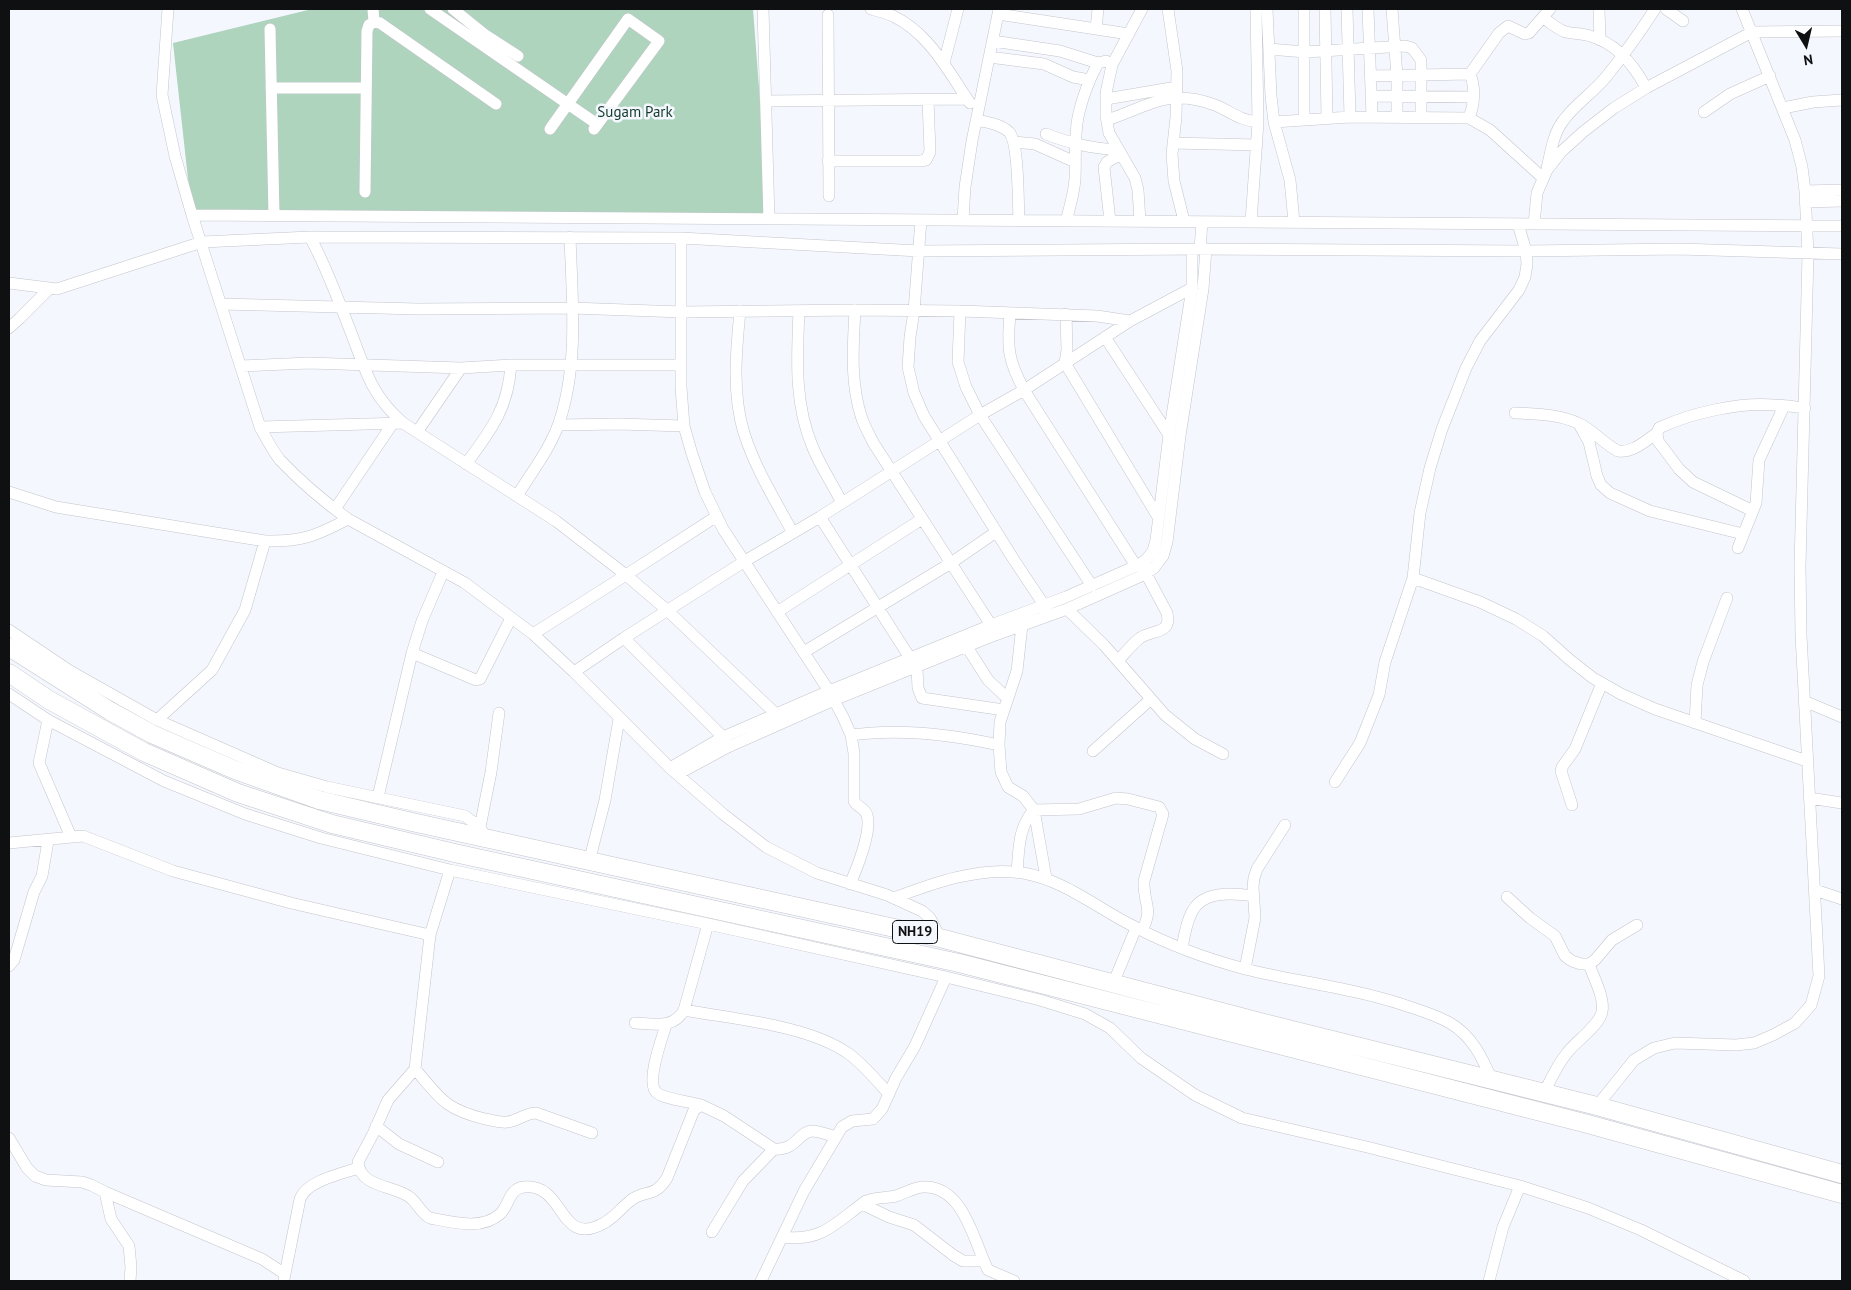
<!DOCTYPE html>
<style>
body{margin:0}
#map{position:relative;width:1851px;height:1290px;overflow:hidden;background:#f5f7fe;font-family:"PT Sans",sans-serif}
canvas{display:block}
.frame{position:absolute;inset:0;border:10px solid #0f1012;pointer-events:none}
.north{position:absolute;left:1781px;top:20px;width:50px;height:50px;-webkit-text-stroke:4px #f5f7fe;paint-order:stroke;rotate:171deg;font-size:14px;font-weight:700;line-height:20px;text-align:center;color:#0f1012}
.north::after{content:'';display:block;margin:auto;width:18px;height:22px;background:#0f1012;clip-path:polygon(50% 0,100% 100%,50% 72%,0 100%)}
</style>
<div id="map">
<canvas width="1851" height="1290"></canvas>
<div class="frame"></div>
<div class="north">N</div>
</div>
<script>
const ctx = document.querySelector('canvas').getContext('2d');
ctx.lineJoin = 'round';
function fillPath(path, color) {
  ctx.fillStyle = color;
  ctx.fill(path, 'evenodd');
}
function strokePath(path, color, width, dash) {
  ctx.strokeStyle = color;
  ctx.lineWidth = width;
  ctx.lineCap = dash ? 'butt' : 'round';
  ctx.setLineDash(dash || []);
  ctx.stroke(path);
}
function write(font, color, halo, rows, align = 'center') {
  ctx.font = font + ' "PT Sans",sans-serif';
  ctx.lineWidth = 5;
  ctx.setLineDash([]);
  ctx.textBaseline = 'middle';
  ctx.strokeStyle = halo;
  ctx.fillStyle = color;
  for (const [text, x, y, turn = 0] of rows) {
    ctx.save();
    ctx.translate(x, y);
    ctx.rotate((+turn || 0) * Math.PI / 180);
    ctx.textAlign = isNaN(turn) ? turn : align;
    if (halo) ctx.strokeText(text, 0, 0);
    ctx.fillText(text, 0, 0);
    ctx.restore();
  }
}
fillPath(new Path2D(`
 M312 9H753L769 219 192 215 173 43Z`), '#aed4be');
const minor = new Path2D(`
 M168 9 162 95 175 156 192 215 260 427C266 438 272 450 280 460 298 479 326 503 348 519L465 583 533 634 574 672 670 768 723 814 766 847 817 873 887 895 922 911 930 918 940 938
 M373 9 374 22
 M430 9 597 124
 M453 9 484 34 518 56
 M763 9 769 219
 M871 9C878 11 886 13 893 16 929 33 948 71 970 103
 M1168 9 1177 71 1176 117 1172 154 1174 181 1184 221
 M1267 9 1271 96 1274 122 1290 180 1294 222
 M1325 9 1327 118
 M1347 9 1350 117
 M1368 9 1372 116
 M1392 9 1397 76V116
 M1599 9 1600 40
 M1666 9 1683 21
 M998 14 1129 34
 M828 15 829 196
 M1543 18C1550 22 1558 30 1566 32 1574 34 1582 33 1590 36 1616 43 1634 65 1646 88
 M270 29 274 215
 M1096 29 1098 9
 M993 41 1060 51 1098 63
 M1269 49 1305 52 1405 46 1412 48 1421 60V116
 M989 57 1044 64 1073 77 1090 80
 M944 63 958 9
 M1470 74 1499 33 1508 26 1525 34 1529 33 1550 9
 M1370 76 1470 74C1476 88 1474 105 1469 118
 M271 88H366
 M1371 96 1473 97
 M1106 99 1177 87
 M766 101 967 99
 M1783 108 1813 102 1842 100
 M1704 112 1730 94 1770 76
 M976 120C987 122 1000 124 1009 132 1019 142 1018 203 1019 220
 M1107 120C1147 107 1167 88 1212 104 1230 110 1237 120 1258 122
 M1304 120V9
 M1274 122 1350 117 1469 118 1490 130 1543 178
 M550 129 628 19 659 41 594 129
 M1046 134C1072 144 1091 148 1118 150
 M1014 142 1035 144 1075 162
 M1173 143 1257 145
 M828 161H920L926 160 930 152 928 100
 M1547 168C1551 152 1553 134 1563 121 1575 104 1593 93 1606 77 1624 55 1640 32 1655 9
 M1805 191 1842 190
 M365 192 367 31 369 25 374 22 380 23 496 104
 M1805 202 1842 201
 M192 215 1842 226
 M921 220 914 311 910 337 908 367 914 393 924 416 1014 560 1044 605 1047 611
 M963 220 965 187 972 141 999 9
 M1066 221C1070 207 1074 193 1075 179 1076 159 1074 138 1078 117 1082 98 1089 80 1098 63L1106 61 1112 65
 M1110 221 1104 167 1107 162 1121 154
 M1140 221 1138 190 1135 178 1109 133 1106 116V93L1112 65 1142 9
 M1251 222 1258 122 1256 9
 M1534 224 1537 193 1547 170 1561 152 1583 132 1614 108 1646 88 1752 32 1842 31
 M310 237C327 268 339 302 352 335 366 372 372 396 403 423L556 521 626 575 668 611 776 714
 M681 238V387L684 426 692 454 705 492 723 529 829 691 843 717 851 735 854 753V801C857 807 865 808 867 815 872 831 857 868 850 884
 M1200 249 1202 222
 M9 283 57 289 202 242 310 237 681 238 919 251 1200 249 1526 251 1679 249 1842 254
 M221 304 418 309 572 308 682 312 855 310 960 311 1097 316 1130 321
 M855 310C853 347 850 383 862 419 865 427 870 436 874 444L991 625
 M740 311C736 352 732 394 744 433 755 468 775 500 793 533
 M799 311C797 358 794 404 813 448 821 467 833 485 842 503
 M960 311 958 362 966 387 980 415 1092 586
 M1010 314C1007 348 1008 360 1024 390L1136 566
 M1066 314 1067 350 1065 363 1158 517
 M9 328 20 318 49 289
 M1105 337 1169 435
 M241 366 309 363 461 368 511 365H681
 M1515 413C1536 414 1560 414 1580 424 1594 431 1604 444 1618 451 1633 453 1645 441 1657 433
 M1579 424 1589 442 1597 476 1601 485 1610 493 1650 511 1743 534
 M559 425 619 424 684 426
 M260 427 403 423
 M417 432 461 368
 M466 464C491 430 508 409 511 365
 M9 492 56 507 265 541C301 542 316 536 348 519
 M517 496C531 473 550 449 559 423 579 364 572 298 570 237
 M335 509 393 423
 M1753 511 1693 482 1679 469 1658 441 1657 433 1659 428C1691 413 1739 402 1774 405 1784 405 1795 407 1805 408
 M820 517 910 658
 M1738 548 1756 503 1759 460 1784 406
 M1413 578 1480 602 1516 619 1543 636 1570 660 1593 678 1621 694 1655 709 1807 761
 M1067 609 1104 645 1165 715 1195 739 1223 754
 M777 612 922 519
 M1022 625 1017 671 1000 722 999 745 1001 772 1008 787 1023 796 1034 810 1046 878
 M9 630 70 671 157 720 278 773 327 787 465 816 480 827 486 839
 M533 634 626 575 717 516
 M624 638 723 737 726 742
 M967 647 988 680 1007 698
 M804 652 951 563 996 532
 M412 653 476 680 480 679 511 618
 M1118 661C1125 653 1132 644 1140 638 1153 629 1172 635 1167 613L1143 568
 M917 668 918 688 922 698 1004 710
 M574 672 624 638 745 561 820 517 980 415 1024 390 1130 321 1192 288
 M9 694 48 720 164 781 245 814 321 838 450 870 708 924 946 977 1040 1000 1085 1014 1110 1028 1141 1058 1195 1095 1242 1118 1367 1147 1520 1186 1588 1208 1641 1230 1744 1281
 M1804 701 1842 717
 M48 720 39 763 71 837
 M157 720 212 670 245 610 265 541
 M1695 723 1697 685 1703 662 1727 598
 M851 735C901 728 950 734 999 745
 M1093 751 1151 699
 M670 768 723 737 829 691 991 625 1066 597 1136 566 1146 560 1153 551 1156 540 1169 435 1192 288V249
 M678 774 728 747 834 700 995 635 1067 609 1141 576 1154 568 1163 556 1167 542 1180 436 1203 289 1206 249
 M1335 782 1360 743 1379 695 1385 662 1413 578 1420 513 1430 468 1442 429 1466 368 1480 341 1519 290 1525 277 1527 264 1526 251 1518 224
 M378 797 412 653 422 621 443 572
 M1809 798 1842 803
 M1572 805 1561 771 1562 767 1575 749 1602 683
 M480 827 491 772 499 713
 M9 843 83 836 173 871 291 903 430 935
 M589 862 605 800 619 719
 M450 870 430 935 415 1069 388 1100 373 1134 358 1162C360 1187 391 1185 408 1196 417 1201 420 1213 430 1218 452 1222 481 1231 500 1214 510 1205 508 1189 524 1187 566 1183 558 1249 604 1223 614 1218 621 1208 630 1201 644 1189 654 1199 667 1178L694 1110 701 1105 724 1116 774 1149C796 1151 798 1132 812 1131 820 1131 828 1135 836 1137
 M1017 872C1019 850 1018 827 1034 810L1079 809 1116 798 1128 799 1159 807 1163 814 1144 881C1143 903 1154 909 1142 930
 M1815 890 1842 899
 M1507 897 1530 918 1555 936 1565 956 1572 961 1581 964H1589L1595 960 1612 940 1637 925
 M894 898C933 883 981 866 1023 873 1065 880 1098 909 1135 927 1169 945 1208 959 1245 969 1298 982 1352 988 1404 1005 1419 1010 1436 1015 1450 1023 1472 1036 1482 1057 1492 1080
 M1182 948C1184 937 1186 924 1191 914 1201 890 1233 893 1253 896
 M9 966 14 960 34 892 42 876 48 841
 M1245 969 1255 918 1253 887 1254 878 1257 869 1285 825
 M1113 984 1136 928
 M684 1010C732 1019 809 1025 849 1054 864 1065 876 1080 889 1094
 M635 1023C654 1024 674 1029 684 1010L708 924
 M666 1025C662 1038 646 1081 656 1092 663 1099 691 1102 701 1105
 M415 1069C440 1098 444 1109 485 1119 492 1120 500 1123 507 1122 518 1121 525 1113 536 1113L592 1133
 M1544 1093C1551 1079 1557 1065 1567 1053 1576 1041 1599 1026 1602 1012 1605 997 1593 977 1589 964
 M1597 1106 1634 1060 1654 1048 1675 1043 1736 1045 1754 1043 1773 1035 1795 1023 1811 1005 1819 976 1801 635 1800 566 1808 254 1805 191 1802 167 1795 140 1742 9
 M376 1126 399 1144 438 1162
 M9 1138 27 1168 35 1176 46 1180 82 1182 91 1185 105 1192 262 1259 285 1274
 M105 1192 111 1219 129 1246 131 1267 130 1281
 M862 1204 889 1217 914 1225 953 1255 963 1261H983
 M712 1232 743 1181 774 1149
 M782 1237C823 1242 835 1223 866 1201 876 1197 886 1198 896 1196 905 1193 913 1188 922 1187 964 1184 974 1243 988 1270L1014 1281
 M284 1279 300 1199C306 1181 341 1174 358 1168
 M761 1281 804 1191 842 1127 852 1121 873 1119 882 1109 896 1078 915 1046 946 977
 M1489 1281 1503 1227 1520 1186`);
const highway = new Path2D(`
 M9 647 110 711 152 734 235 770 319 800 412 822 940 938 1264 1023 1597 1106 1842 1174
 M9 673 49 700 144 752 238 793 332 824 459 854 959 963 1584 1123 1842 1194`);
strokePath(minor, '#c3c5cb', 12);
strokePath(highway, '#c3c5cb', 19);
strokePath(minor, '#fff', 11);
strokePath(highway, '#fff', 18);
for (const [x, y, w] of [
 [915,932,45]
]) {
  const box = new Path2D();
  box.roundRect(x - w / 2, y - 11.5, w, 23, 4);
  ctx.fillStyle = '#f5f7fe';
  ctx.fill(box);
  strokePath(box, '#0f1012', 1);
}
write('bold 14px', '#0f1012', null, [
 ["NH19",915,932]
]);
write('15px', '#133a27', '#f5f7fe', [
 ["Sugam Park",635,113]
]);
</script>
